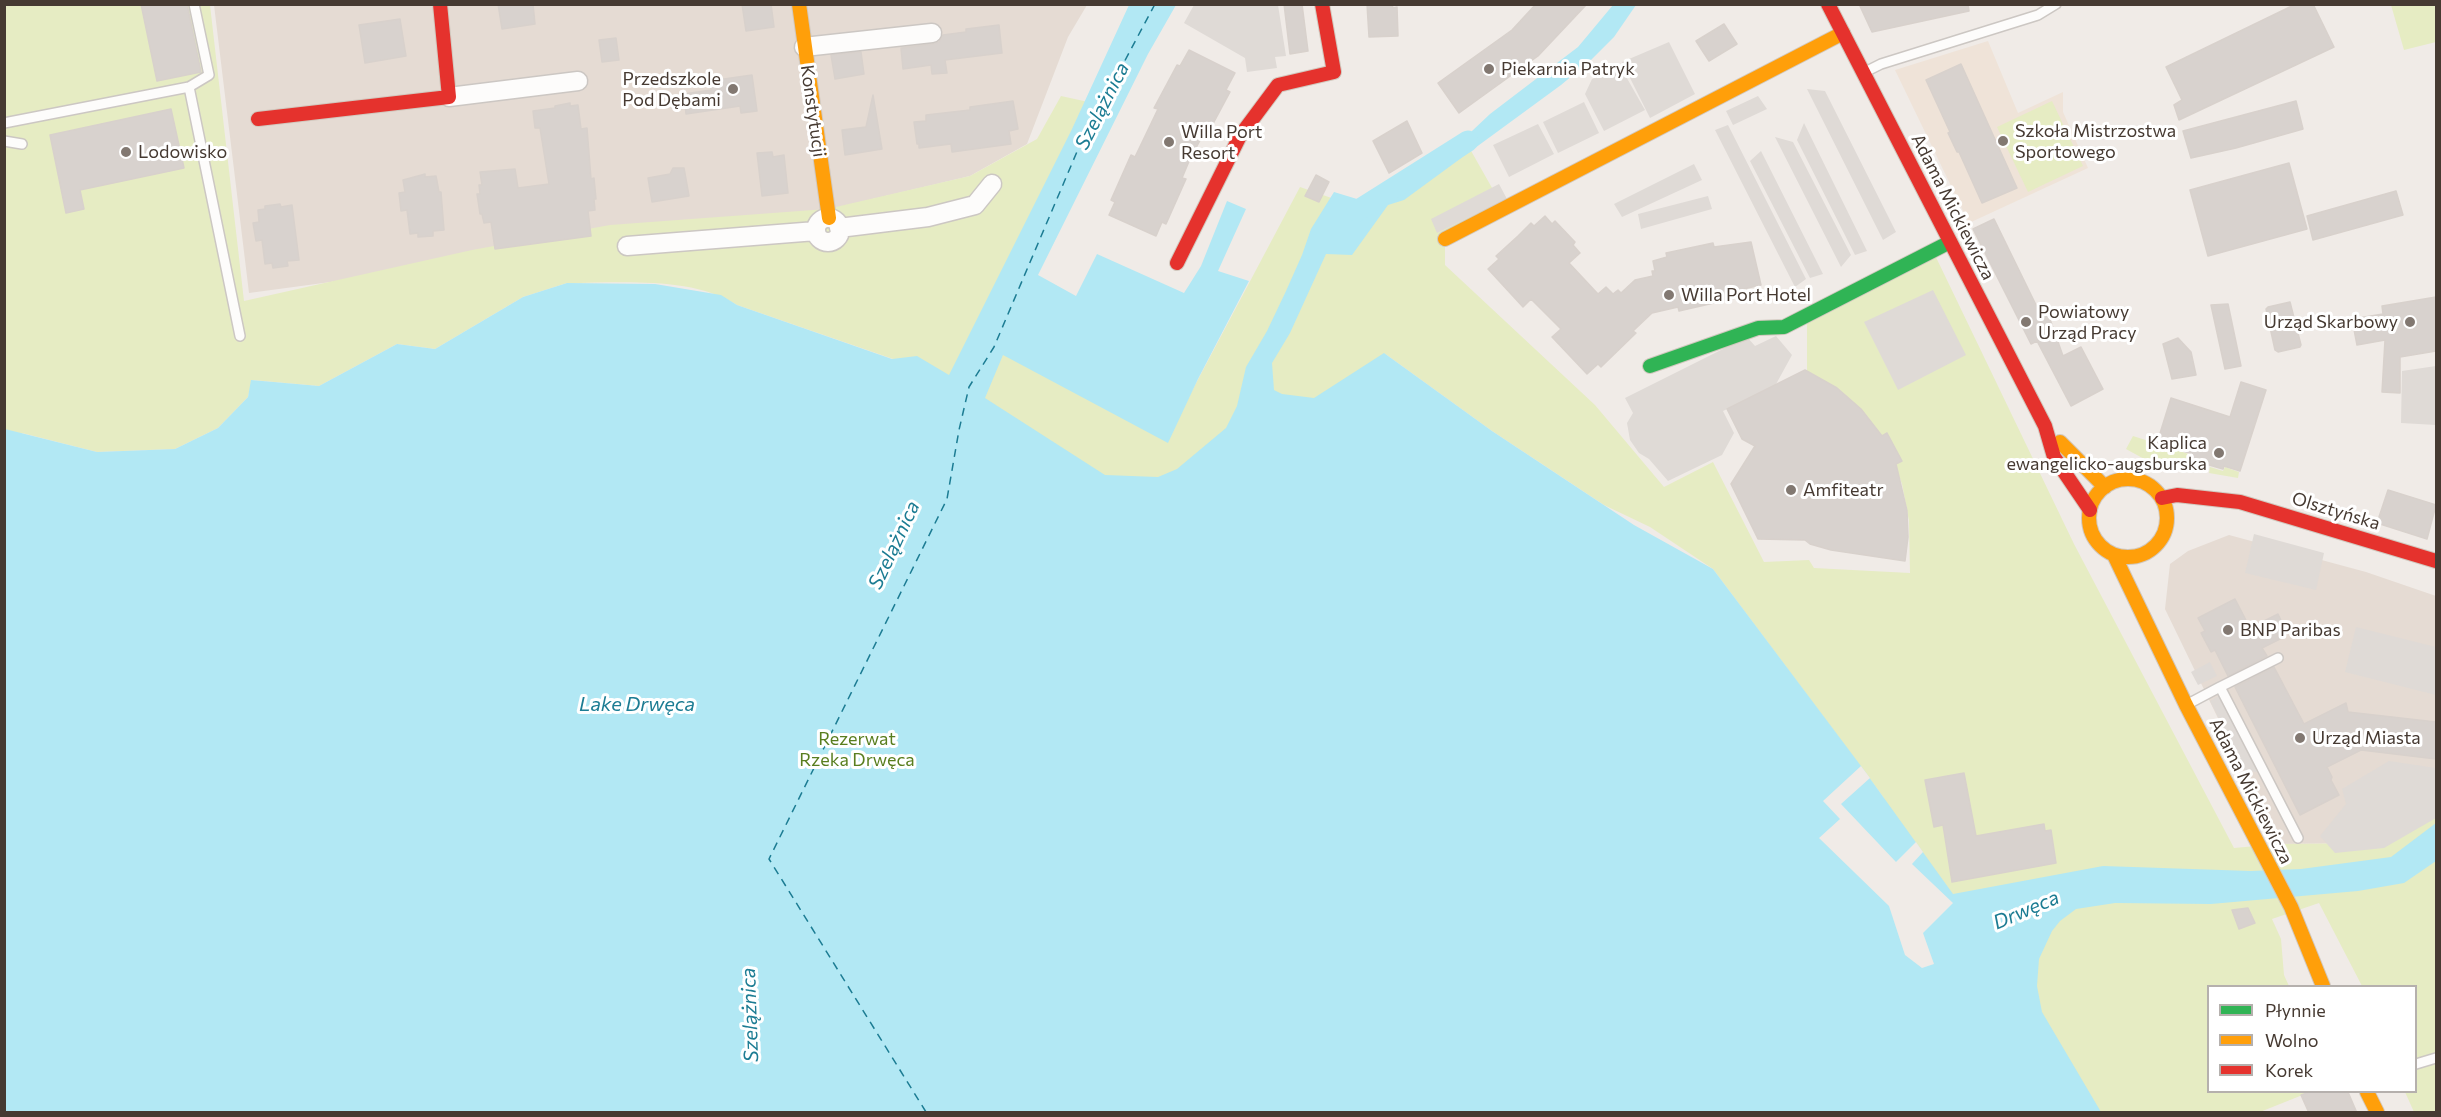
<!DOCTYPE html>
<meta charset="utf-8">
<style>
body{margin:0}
#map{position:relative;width:2441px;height:1117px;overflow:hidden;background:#f0ebe7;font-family:Commissioner,sans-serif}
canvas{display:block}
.frame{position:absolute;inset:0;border:6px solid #463a32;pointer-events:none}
.legend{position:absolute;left:2207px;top:985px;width:210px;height:108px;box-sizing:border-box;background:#fff;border:2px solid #b5b0ad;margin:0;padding:8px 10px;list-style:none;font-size:18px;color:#463a32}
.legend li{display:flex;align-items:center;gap:12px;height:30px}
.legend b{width:30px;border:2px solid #b5b0ad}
</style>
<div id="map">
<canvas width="2441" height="1117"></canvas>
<div class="frame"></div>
<ul class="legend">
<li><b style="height:8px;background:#30b455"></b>Płynnie</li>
<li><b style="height:8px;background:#ff9f0a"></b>Wolno</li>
<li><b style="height:8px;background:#e5322d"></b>Korek</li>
</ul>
</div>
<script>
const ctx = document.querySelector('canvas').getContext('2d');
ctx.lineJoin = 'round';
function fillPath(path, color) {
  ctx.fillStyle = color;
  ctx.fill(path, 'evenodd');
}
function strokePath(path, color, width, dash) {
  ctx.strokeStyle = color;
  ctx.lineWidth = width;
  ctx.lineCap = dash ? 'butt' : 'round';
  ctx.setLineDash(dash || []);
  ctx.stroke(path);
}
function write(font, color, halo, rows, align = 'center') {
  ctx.font = font + ' Commissioner,sans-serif';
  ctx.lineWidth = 6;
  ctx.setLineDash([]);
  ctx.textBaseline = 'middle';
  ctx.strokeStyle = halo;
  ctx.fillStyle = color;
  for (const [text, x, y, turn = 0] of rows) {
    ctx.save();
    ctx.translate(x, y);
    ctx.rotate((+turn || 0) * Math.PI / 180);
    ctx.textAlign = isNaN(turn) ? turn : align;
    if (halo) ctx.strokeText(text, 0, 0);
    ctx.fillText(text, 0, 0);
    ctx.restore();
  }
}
fillPath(new Path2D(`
 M214 5H1087L1068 37 1027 144 970 176 776 222 249 293Z
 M2229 535 2366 572 2436 596V811L2378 843 2279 844 2165 609 2170 564 2188 551Z`), '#e5dbd3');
fillPath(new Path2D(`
 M1988 41 2018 113 2063 92V112L2088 168 1969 223 1895 70Z`), '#efe3d8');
fillPath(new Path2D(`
 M4 5H210L244 301 472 250 610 225 827 209 970 176 1037 139 1061 96 1102 105 995 347 1185 404 1300 187 1360 208 1466 142 1504 209 1445 239V265L1595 405 1664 487 1713 462 1764 562 1809 560 1814 568 1910 573 1909 521 1902 484 1888 447 1807 374V316L1933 251 2074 544 2234 848 2279 844 2378 843 2436 811V1112H2414L2405 1092H2416V986H2362L2319 903 2272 919 2281 939 2284 975 2289 986H2208V1092H2310L2260 1112H5ZM567 283C619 283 692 276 737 305L893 359 917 356 35 468 22 433 97 452 175 449 218 428 248 397 252 380 319 386 397 344 435 349 523 297ZM1384 353 1492 431 1604 505 1650 527 1713 569 1884 798Z
 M2391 5H2436V42L2404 50Z
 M2052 101 2083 166 2028 192 1997 127Z
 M2133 436 2192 455 2191 462 2179 460 2170 464 2168 472 2126 449Z
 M2210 467 2223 471 2225 467 2239 472 2238 478 2209 473Z`), '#e6ecc3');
fillPath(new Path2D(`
 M1194 5H1278L1286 56 1275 57 1277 68 1247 72 1245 58 1184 23Z
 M1669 42 1695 94 1650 118 1622 62Z
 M1608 72 1624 73 1645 110 1604 131 1585 94 1592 79Z
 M1807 89 1825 91 1896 232 1883 240Z
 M1758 96 1767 109 1733 125 1726 111Z
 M1584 102 1599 133 1558 153 1543 122Z
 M1804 123 1867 251 1855 255 1797 140Z
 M1538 124 1554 154 1509 177 1493 145Z
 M1728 125 1806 279 1795 287 1715 130Z
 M1775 137 1793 142 1851 255 1841 267Z
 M1761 151 1823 274 1810 278 1750 161Z
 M1694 164 1702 180 1622 217 1614 204Z
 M1499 184 1507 199 1437 233 1431 219Z
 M1708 196 1712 209 1641 229 1638 214Z
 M1933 290 1966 355 1898 390 1864 322Z
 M1776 336 1792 355 1775 386 1723 411 1734 433 1722 455 1668 481 1649 459 1639 453 1630 440 1627 423 1633 413 1625 398 1747 337 1755 346Z
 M2436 366V425L2401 423 2402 371Z
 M2254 534 2324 553 2316 590 2245 573Z
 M2356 627 2436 647V695L2345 672Z
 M2210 662 2217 676 2198 685 2191 672Z
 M2220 695 2257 772 2245 771 2210 701Z
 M2389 761 2436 768V818L2384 848 2335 853 2320 836 2346 804 2342 789Z`), '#dfdad6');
fillPath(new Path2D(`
 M1129 5H1176L1148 54 1038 275 1076 296 1097 254 1184 293 1201 266 1227 201 1246 209 1218 271 1249 281 1198 379 1168 443 1003 355 985 398 1105 475 1158 477 1177 469 1226 428 1237 406 1246 367 1267 331 1286 291 1302 255 1311 229 1334 192 1357 199 1377 190 1384 199 1436 165 1490 114 1578 47 1613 5H1636L1614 37 1591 60 1561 85 1404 200 1388 205 1352 255 1326 254 1290 333 1272 363 1274 390 1282 394 1314 398 1384 353 1492 431 1634 525 1713 569 1861 766 1953 894 2103 866 2251 871 2301 869 2391 857 2436 823V861L2404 883 2358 891 2211 904 2115 903 2076 909 2060 921 2052 931 2039 959 2037 986 2042 1012 2101 1112H5V429L97 452 175 449 218 428 248 397 251 380 319 386 397 344 435 349 523 297 567 283 655 284 721 295 737 305 892 359 917 356 949 375 1072 129Z`), '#b2e8f4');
fillPath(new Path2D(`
 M1861 766 1870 778 1841 804 1896 862 1916 842 1923 852 1912 864 1953 903 1923 933 1934 964 1922 968 1905 955 1889 906 1819 838 1840 819 1823 801Z`), '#f0ebe7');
strokePath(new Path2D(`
 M1357 211 1468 141`), '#b2e8f4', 21);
strokePath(new Path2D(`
 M926 1112 769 859 947 499 959 430 969 387 994 347 1079 147 1155 4`), '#1c7c93', 1.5, [8, 6]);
const building = new Path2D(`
 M141 4H187L201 72 157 81Z
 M498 4H533L535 24 502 29Z
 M742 4H771L774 27 746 31Z
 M1284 4H1302L1308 51 1290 54Z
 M1367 4H1392L1393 8 1397 7 1398 36 1369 37Z
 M1536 4H1587L1538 56 1459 113 1438 83 1512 30Z
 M1859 4H1968L1969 11 1872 32Z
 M2296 4H2313L2334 47 2179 120 2174 105 2182 100 2166 67Z
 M400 19 406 56 365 63 359 25Z
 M1724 24 1737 44 1709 61 1696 41Z
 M999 25 1002 53 945 60 947 73 932 74 931 65 903 69 901 48 933 44 939 42 943 35 966 32V29Z
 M616 38 619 60 602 62 599 40Z
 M1189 50 1235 73 1226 90 1230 92 1207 135 1204 133 1190 159 1182 178 1186 179 1166 224 1162 222 1156 236 1109 215 1115 202 1111 200 1131 155 1135 157 1158 109 1154 108 1177 65 1180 66Z
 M861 52 864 74 835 79 831 55Z
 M1961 64 2017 188 1982 203 1959 152H1957L1948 133 1950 132 1926 80Z
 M752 75 757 111 741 113 740 106 686 114 684 94 711 90 710 81Z
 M873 95 882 149 845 155 842 130 866 127Z
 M1013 101 1018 129 1009 131 1011 144 952 152 951 144 919 148V144H917L914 122 926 121V115L970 110V107Z
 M2296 101 2303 129 2236 148 2191 158 2183 131Z
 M570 103V106L578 105 581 129 587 128 591 179 594 178 596 199H594L595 210 588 211 591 236 495 249 491 222 484 223 482 214H480L477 194H480L479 185H482L480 172 515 169 518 188 549 184 540 128H535L533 111 555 108V106Z
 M171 109 184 168 80 190 84 209 66 213 50 135Z
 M1407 121 1422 153 1389 173 1373 141Z
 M772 152 773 157 784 155 788 193 762 196 757 153Z
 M2289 163 2307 229 2208 256 2190 190Z
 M673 168H684L689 196 652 202 648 178 670 174Z
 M425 174V177L436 176 439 192H441L444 230 433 231V236L418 237V233L410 234 407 210 401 211 399 193 405 192 403 180Z
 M1316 175 1329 182 1319 202 1305 196Z
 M2396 191 2403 215 2313 240 2307 216Z
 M280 204 281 207 292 205 299 260 287 261 288 266 273 268 272 263 265 264 262 240 256 241 253 223 259 222 258 210 265 209V206Z
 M1545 216 1552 224 1555 221 1575 242 1573 245 1580 253 1569 263 1598 294 1606 287 1613 294 1618 290 1621 293 1635 280 1653 276 1652 271H1655L1653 261 1667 257 1666 253 1713 243 1714 247 1751 242 1761 285 1739 290 1740 297 1679 311 1678 307 1652 313 1633 331 1636 333 1601 367 1598 364 1587 374 1552 337 1561 329 1531 299 1523 307 1488 269 1499 259 1496 256 1518 236 1531 223 1534 226Z
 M1994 219 2038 309 2045 305 2063 356 2081 347 2103 389 2071 406 2037 341 2031 344 1973 229Z
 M2436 297V351L2400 357V393L2382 392 2385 340 2357 345 2352 319 2383 314 2382 306Z
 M2290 302 2301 345 2300 347 2278 352 2275 350 2266 309 2268 307Z
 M2228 304 2241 366 2225 369 2211 305Z
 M2178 338 2191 352 2196 375 2172 379 2163 344Z
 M1805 370 1837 388 1861 409 1882 436 1887 433 1902 461 1896 464 1907 511 1908 537 1905 561 1831 550 1810 544 1805 540 1758 539 1731 484 1755 446 1742 439 1727 409Z
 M2241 382 2266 390 2240 471 2224 466 2223 469 2192 460 2193 454 2157 443 2171 398 2230 417Z
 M2388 490 2436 505 2427 539 2377 523Z
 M2235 599 2250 628 2278 614 2286 631 2278 635 2280 639 2262 648 2267 656 2228 676 2215 650 2211 652 2201 633 2205 631 2198 618Z
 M2274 667 2304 724 2346 703 2348 712 2436 722V759L2361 750 2327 767 2332 777 2331 780 2339 795 2300 815 2235 687Z
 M1964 773 1976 836 2044 824 2045 831 2051 830 2056 863 1952 882 1943 825 1934 827 1925 780Z
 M2248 908 2255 923 2239 929 2232 910Z
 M2310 1092H2348L2357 1113H2309L2301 1095Z`);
fillPath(building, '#d8d2ce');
strokePath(building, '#d8d1cc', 1.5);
const lane = new Path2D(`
 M1867 71 1881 64 2038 15 2056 4
 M189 87 240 336
 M4 123 189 87 209 75 194 4
 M4 141 22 144
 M2220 687 2278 658
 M2188 704 2220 687 2298 838
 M2416 1064 2436 1058`);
const street = new Path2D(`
 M804 47 932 33
 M449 97 578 81
 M816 230a12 12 0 1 1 24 0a12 12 0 1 1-24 0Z
 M839 228 928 217 975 205 992 184
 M627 246 816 231`);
const fast = new Path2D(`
 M1650 366 1758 328 1784 327 1950 242`);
const slow = new Path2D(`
 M799 4 829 218
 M1445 239 1843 33
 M2060 442 2105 487
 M2089 518a39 39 0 1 1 78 0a39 39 0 1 1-78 0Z
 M2114 555 2186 705 2291 907 2323 986
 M2367 1092 2377 1112`);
const jam = new Path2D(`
 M1828 4 2045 426 2054 457 2090 510
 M258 119 449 97 440 4
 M1177 263 1240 136 1278 85 1334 72 1322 4
 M2162 498 2177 495 2240 502 2436 561`);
strokePath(lane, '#ccc7c3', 12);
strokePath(street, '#ccc7c3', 21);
strokePath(fast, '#d1c8be', 16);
strokePath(slow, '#d1c8be', 16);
strokePath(jam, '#d1c8be', 16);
strokePath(lane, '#fdfcfb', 9);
strokePath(street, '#fdfcfb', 18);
strokePath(fast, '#30b455', 14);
strokePath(slow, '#ff9f0a', 14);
strokePath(jam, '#e5322d', 14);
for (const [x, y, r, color] of [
 [1489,69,6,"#827871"],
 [733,89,6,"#827871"],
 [2003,141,6,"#827871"],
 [1169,142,6,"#827871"],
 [126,152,6,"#827871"],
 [1669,295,6,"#827871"],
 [2026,322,6,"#827871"],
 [2410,322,6,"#827871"],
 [2219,453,6,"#827871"],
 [1791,490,6,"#827871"],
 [2228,630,6,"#827871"],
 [2300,738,6,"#827871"]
]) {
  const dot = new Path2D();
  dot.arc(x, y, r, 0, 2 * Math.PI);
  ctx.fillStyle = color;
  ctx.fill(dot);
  strokePath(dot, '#fff', 2);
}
write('18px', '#463a32', '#fff', [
 ["Piekarnia Patryk",1501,69],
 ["Przedszkole",721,79,"right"],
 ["Pod Dębami",721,100,"right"],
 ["Szkoła Mistrzostwa",2015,131],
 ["Sportowego",2015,152],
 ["Willa Port",1181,132],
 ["Resort",1181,153],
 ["Lodowisko",138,152],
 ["Willa Port Hotel",1681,295],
 ["Powiatowy",2038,312],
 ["Urząd Pracy",2038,333],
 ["Urząd Skarbowy",2398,322,"right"],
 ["Kaplica",2207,443,"right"],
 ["ewangelicko-augsburska",2207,464,"right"],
 ["Amfiteatr",1803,490],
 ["BNP Paribas",2240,630],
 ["Urząd Miasta",2312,738]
], 'left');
write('18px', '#463a32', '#fff', [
 ["Konstytucji",813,111,82],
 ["Adama Mickiewicza",1953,207,63],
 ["Olsztyńska",2336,511,17],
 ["Adama Mickiewicza",2251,791,63]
]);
write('18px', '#597e1f', '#fff', [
 ["Rezerwat",857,739],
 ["Rzeka Drwęca",857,760]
]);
write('italic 20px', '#1c7c93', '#fff', [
 ["Szelążnica",1102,106,-63],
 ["Szelążnica",894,545,-65],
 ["Lake Drwęca",637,704],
 ["Drwęca",2026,910,-23],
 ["Szelążnica",750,1015,-92]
]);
</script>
